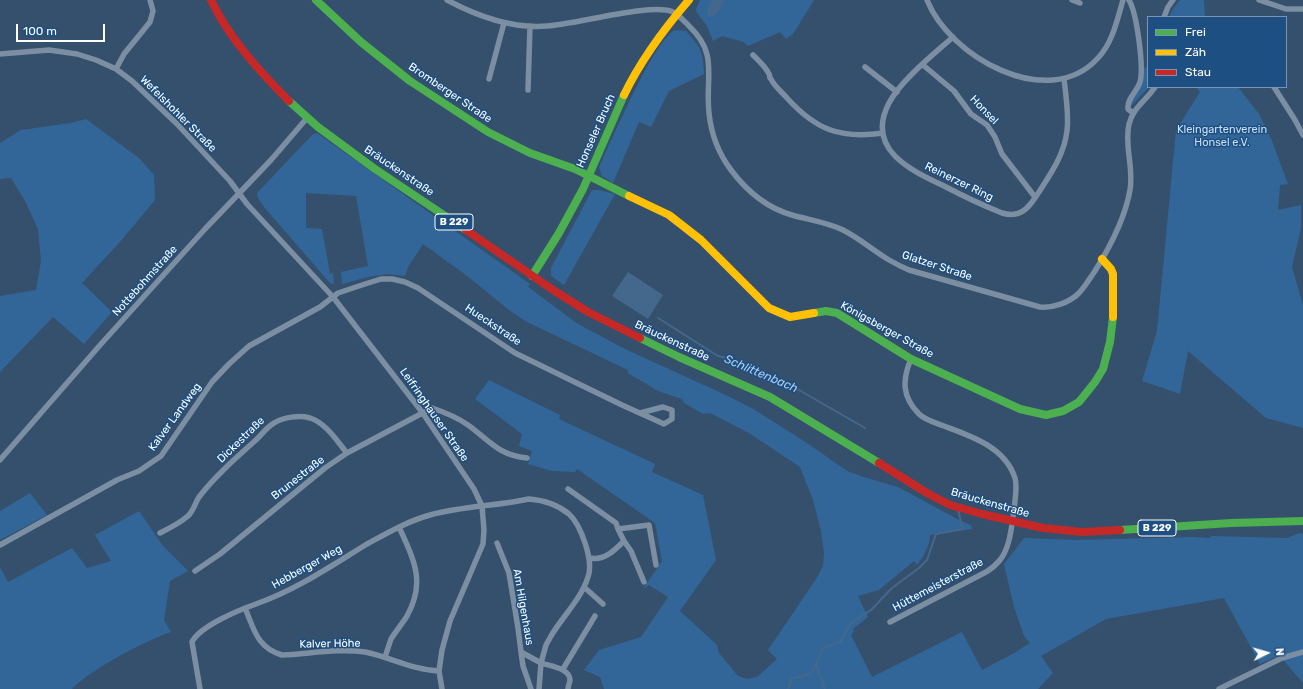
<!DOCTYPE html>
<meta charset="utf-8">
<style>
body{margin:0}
#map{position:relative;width:1303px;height:689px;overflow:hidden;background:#35506c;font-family:Rubik,sans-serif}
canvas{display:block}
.legend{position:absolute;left:1147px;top:16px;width:140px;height:72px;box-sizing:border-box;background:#1e4f82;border:1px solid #7895b4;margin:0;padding:5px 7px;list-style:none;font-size:12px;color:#fff}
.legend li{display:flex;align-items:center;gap:8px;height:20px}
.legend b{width:20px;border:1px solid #7895b4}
.north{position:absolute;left:1247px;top:633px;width:40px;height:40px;-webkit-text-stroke:3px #1e4f82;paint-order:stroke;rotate:85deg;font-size:11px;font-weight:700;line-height:16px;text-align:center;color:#fff}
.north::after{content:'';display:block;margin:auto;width:14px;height:18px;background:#fff;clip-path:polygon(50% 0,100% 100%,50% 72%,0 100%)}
.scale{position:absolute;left:16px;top:24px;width:89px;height:18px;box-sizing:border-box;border:2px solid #fff;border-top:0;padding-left:5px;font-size:12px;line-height:14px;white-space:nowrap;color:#fff;-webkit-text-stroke:3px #1e4f82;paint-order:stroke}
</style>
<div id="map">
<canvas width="1303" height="689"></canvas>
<ul class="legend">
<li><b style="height:5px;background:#4caf50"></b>Frei</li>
<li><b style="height:5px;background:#ffc107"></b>Zäh</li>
<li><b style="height:5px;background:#c62828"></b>Stau</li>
</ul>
<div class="north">N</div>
<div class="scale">100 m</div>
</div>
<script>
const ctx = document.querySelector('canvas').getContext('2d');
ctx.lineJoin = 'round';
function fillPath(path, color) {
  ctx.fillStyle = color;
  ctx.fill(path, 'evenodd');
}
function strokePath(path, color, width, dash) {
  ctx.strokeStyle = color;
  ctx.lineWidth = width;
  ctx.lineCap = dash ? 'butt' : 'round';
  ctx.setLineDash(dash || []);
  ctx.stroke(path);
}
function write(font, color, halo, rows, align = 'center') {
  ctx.font = font + ' Rubik,sans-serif';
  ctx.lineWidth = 3;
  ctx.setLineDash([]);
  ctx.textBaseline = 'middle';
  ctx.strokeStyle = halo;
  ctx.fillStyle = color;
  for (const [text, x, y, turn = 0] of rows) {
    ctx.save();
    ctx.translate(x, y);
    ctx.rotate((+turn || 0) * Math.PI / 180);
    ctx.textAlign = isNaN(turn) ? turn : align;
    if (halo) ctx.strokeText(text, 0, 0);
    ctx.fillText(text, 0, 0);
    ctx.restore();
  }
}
fillPath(new Path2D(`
 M700 0H814L793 34 786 39 780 32 748 46 744 42 722 36 713 41 707 26 697 13 696 9Z
 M1180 0H1204L1205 17H1169L1173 9Z
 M674 30 686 31C701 49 703 50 704 74L669 91 651 127 639 122 613 183 602 176 599 167C612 138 625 109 640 80 650 62 658 44 674 30Z
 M1148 66V87H1149L1130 107V102L1143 69Z
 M1196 87H1238L1259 114 1272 141 1288 184 1280 185 1278 210 1301 205V228L1292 267 1303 305V428L1266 418 1188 351 1180 394 1142 381 1157 331 1176 130 1200 92Z
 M86 119 139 158 154 175 155 200 119 243 82 283 112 312 84 344 53 317 0 372V296L36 290 41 261 38 229 25 201 11 178 0 179V143L21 130 71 123Z
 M317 133 530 284 528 287 578 324 625 349 730 397 755 410 810 445 847 471 867 478 898 487 961 521 971 525 972 529 930 535C929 547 924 556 917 565L914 561 879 590 858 596 868 617 853 629 854 631 851 635 872 677 962 632 982 670 1014 653 1030 643 1024 636 1014 607 1004 564 1024 538 1077 540 1192 537 1209 538 1211 536 1287 538 1299 533 1303 534V683L1284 661 1280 655 1260 664 1224 598 1106 619 1041 656 1053 673 1038 689H604L600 677 584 670 599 650 641 637 668 597 649 585 643 589 662 561 655 523 577 469 575 472 552 471 528 464 532 451 519 446 522 434 475 399 489 380 560 415 559 419 655 464 652 472 703 495 716 560 680 611 717 645 719 653 738 676 747 679 757 677 777 659 768 650 816 579 823 566 824 552 821 531 813 500 800 467 749 433 710 413 703 414 684 403 682 399 658 391 628 373V370L525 321 509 310 466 275 423 244 408 267 405 276 388 274 368 277 342 284 341 272 368 266 356 196 306 193V228L322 229 330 274 333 273 334 284 330 283 264 207 258 198 257 193 312 135Z
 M592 190H599L615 194 564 285 551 276V268Z
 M30 493 47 515 0 540V511Z
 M139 511 163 546 188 571 170 581 164 620 171 632C146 640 88 671 72 689H0V567L8 582 72 548 87 568 111 561 95 535Z`), '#326699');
fillPath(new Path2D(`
 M713 0H724L718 12 711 17 707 15C707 9 710 5 713 0Z
 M628 272 663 295 648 319 612 296Z`), '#44688b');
strokePath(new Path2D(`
 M658 318 718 356 735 360 765 375 799 390 865 428
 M816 664 825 689
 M788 689 792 678 799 677 812 673 823 648 840 642 851 623 871 610 892 588 919 568 927 560 936 534 963 529 958 510`), '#44688b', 2);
strokePath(new Path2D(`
 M447 0C477 16 512 29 547 26 574 25 653 2 673 12 679 15 684 21 689 26 719 54 705 77 709 113 711 133 719 154 731 170 746 190 767 208 792 215 809 220 827 222 843 230 859 238 874 251 889 260 896 264 902 267 909 270L1040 307C1053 308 1069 303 1079 293 1085 287 1090 278 1095 271 1110 247 1125 219 1130 190 1134 168 1124 145 1129 124 1134 106 1146 101 1155 87
 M927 0C949 56 1048 113 1098 58 1113 42 1117 20 1123 0
 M1072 0 1080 3
 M1129 0C1137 14 1144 67 1140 82 1137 92 1127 98 1128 109L1133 113
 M1259 0 1286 9H1303
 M1164 17 1168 7 1173 0
 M953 37C934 54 901 80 889 103 865 149 910 170 944 186 963 196 982 205 1002 213 1009 215 1017 215 1023 211 1030 207 1034 199 1039 192 1051 173 1064 155 1067 131 1069 114 1066 96 1064 79
 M0 54 49 50 77 54 96 60 116 69 132 81 177 124 230 181 247 204 333 297 422 412 474 489 482 506 484 530 483 544 450 621 442 650 439 671 442 689
 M753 55C758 60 766 67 769 74 771 78 768 76 771 79 774 86 782 92 787 98 816 130 840 139 883 133
 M923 65 954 91 971 114 987 125 995 137 1002 154 1035 197
 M865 67 897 92
 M116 69 124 54 150 22 153 11 150 0
 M489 79 504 23
 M1274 87 1295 120 1303 135
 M528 90 530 26
 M0 460 101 344 205 229 271 160 307 118
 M568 489 616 523 618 529 624 541C614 551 604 561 589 558
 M618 529 649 525 656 565
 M160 533C170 528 180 523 188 516 194 510 195 503 199 497 215 476 237 457 257 439 262 434 268 426 274 423 284 417 299 415 310 418 326 423 337 441 347 453
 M624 541 631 551 644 582
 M497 543 509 573 518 628 521 652
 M0 545 117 480 139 471 161 456 212 382 229 364 249 346 320 307 338 293 365 284 381 279H392L405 282 418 288 515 353 622 405 664 424 672 419V410L663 407 640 413
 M195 571 220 554 325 468 347 453 432 408C444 412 458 418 468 425 490 441 498 455 527 458
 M584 587 603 604
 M245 608C254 629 257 648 282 655 309 654 338 648 365 652 390 657 413 670 439 671
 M890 622 986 572C991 569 996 565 1000 560 1009 549 1011 531 1013 517 1014 507 1018 487 1015 478 1005 447 971 436 944 426 936 423 925 420 919 414 902 397 902 380 911 359
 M385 657C387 651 389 645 391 639 396 631 402 624 407 616 426 582 414 560 399 527
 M563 669 595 616
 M200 689 192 642C200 626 239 610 256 604 296 590 331 566 367 544 387 533 408 521 430 515 463 506 497 506 529 499 543 500 558 505 569 514 581 525 594 561 588 577 581 599 563 616 551 636L546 645 541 663C549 666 570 668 570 680 570 682 568 686 568 689
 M531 689 523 666 521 652 541 663 539 689
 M1219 689 1282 658 1303 652`), '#7b8ea2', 5.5);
strokePath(new Path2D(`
 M316 0 361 42 410 81 488 132 530 153 575 169 629 196
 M289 101 318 127 375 169 466 230
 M532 276 559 233 583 189 624 95
 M814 313 826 311 837 313 911 359 1020 409 1046 415 1063 411 1079 402 1095 382 1103 369 1110 342 1113 317
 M640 338 679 357 770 397 879 463
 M1120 530 1231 523 1303 521`), '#4caf50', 8);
strokePath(new Path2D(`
 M624 95C641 60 663 30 689 0
 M629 196 669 215 701 240 769 308 790 317 814 313
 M1102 259 1111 269 1113 274V317`), '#ffc107', 8);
strokePath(new Path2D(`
 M211 0C229 38 259 71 289 101
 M466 230 553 290 588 312 640 338
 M879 463 927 493 950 505 982 514 1043 528 1082 532 1120 530`), '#c62828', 8);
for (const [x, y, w] of [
 [454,222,38],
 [1157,528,38]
]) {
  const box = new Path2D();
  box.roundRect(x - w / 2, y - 8, w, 16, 3);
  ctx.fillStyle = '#1e4f82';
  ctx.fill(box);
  strokePath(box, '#fff', 1);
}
write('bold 10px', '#fff', null, [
 ["B 229",454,222],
 ["B 229",1157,528]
]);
write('11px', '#fff', '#1e4f82', [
 ["Bromberger Straße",450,93,34],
 ["Honsel",984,110,46],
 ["Wefelshohler Straße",178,114,45],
 ["Honseler Bruch",596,131,-66],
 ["Bräuckenstraße",399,171,34],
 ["Reinerzer Ring",959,182,26],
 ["Glatzer Straße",937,266,18],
 ["Nottebohmstraße",145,281,-48],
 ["Hueckstraße",493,325,34],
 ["Königsberger Straße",887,330,29],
 ["Bräuckenstraße",672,341,25],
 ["Leifringhauser Straße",434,415,55],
 ["Kalver Landweg",175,417,-54],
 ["Dickestraße",241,440,-44],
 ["Brunestraße",298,478,-38],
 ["Bräuckenstraße",990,503,16],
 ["Hebberger Weg",307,567,-29],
 ["Hüttemeisterstraße",938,585,-28],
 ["Am Hilgenhaus",523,607,80],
 ["Kalver Höhe",330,644,-1]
]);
write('11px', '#c8e0f7', '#1e4f82', [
 ["Kleingartenverein",1222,130],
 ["Honsel e.V.",1222,143]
]);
write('italic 12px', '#afd1f1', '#1e4f82', [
 ["Schlittenbach",761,374,23]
]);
</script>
